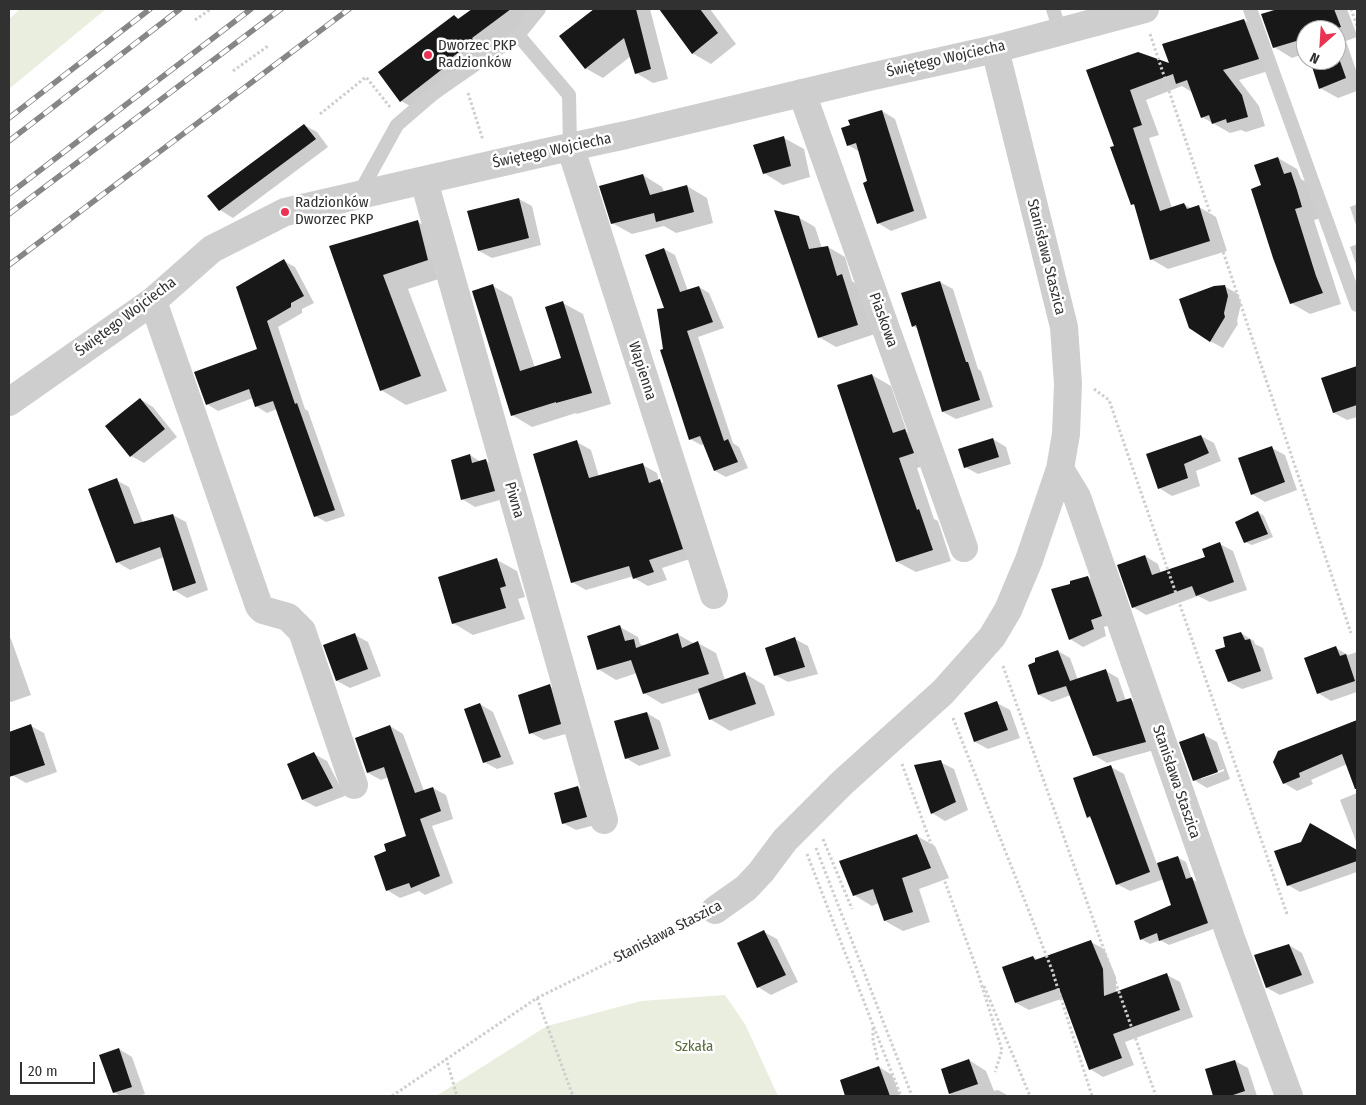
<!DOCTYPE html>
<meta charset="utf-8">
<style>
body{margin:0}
#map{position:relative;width:1366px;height:1105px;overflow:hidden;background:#fff;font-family:"Fira Sans Condensed",sans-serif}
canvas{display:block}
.frame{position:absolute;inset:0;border:10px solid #313131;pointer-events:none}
.north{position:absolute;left:1296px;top:20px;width:50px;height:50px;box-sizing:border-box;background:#fff;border:1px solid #adadad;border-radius:50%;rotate:206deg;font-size:14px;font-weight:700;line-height:20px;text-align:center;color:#313131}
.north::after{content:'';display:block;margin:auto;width:18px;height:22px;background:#e83352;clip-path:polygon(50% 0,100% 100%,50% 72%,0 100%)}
.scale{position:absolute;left:20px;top:1062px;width:75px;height:22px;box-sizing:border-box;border:2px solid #313131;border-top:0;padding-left:6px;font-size:15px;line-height:18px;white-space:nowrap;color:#313131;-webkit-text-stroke:4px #fff;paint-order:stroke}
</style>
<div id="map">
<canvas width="1366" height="1105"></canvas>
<div class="frame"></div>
<div class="north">N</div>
<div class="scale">20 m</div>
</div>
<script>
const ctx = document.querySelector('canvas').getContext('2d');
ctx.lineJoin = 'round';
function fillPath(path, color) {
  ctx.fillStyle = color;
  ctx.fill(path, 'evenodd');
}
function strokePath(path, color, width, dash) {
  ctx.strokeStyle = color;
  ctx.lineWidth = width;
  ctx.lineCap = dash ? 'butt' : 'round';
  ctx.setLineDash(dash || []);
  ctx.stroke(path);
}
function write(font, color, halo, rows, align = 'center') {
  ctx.font = font + ' "Fira Sans Condensed",sans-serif';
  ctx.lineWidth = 5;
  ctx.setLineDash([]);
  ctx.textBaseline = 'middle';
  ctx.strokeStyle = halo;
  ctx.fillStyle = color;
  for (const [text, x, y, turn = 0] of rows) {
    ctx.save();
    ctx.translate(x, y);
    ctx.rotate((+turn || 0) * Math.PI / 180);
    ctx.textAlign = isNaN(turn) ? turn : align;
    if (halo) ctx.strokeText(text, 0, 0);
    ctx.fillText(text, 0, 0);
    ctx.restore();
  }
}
fillPath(new Path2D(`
 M20 9H106L9 89V19Z
 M725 995 745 1024 778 1096H436L547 1026 641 1001Z`), '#e9eedf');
fillPath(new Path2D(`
 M474 9H545L464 79 421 112 401 101 380 72 454 16 459 19Z
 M596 9H650L668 79 653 83 636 73 631 56 603 78 585 68 561 36Z
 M660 9H710L736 44 711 64 692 53Z
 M1271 9H1347L1357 35V37L1346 41 1357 73V91L1338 98 1320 88 1311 60H1336V30H1306V53L1292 58 1274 47Z
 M1244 20 1261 30 1275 69 1239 80 1259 106 1265 126 1246 132 1241 130 1230 133 1202 117 1193 93 1182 86 1146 100 1159 135 1149 138 1172 208 1184 204 1192 209 1199 207 1216 217 1227 251 1168 269 1151 259 1136 206 1132 204 1116 148 1088 71 1171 65Z
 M882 111 895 119 927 218 891 231 878 223 869 182 860 152 848 145Z
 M304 125 317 132 328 147 233 218 220 210Z
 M784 138 804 149 810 177 783 185 764 173Z
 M1278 158 1297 169 1301 179 1311 185 1321 218 1314 220 1341 304 1310 314 1291 303 1262 186Z
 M643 175 662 187 664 192 687 186 707 198 713 223 676 233 664 226 632 234 612 223Z
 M519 199 532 206 541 245 492 258 479 251Z
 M1357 204V228L1350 207Z
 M798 217 815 227 822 248 828 247 845 257 852 281 859 286 875 334 836 347 819 337Z
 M418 222 444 237 454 274 408 289 447 391 406 405 381 390 331 247Z
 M1357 244V267L1350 247Z
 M664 249 675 255 688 291 699 287 709 293 724 328 698 337 733 443 739 447 748 468 726 477 715 471 704 444 701 445 690 439 665 350 666 309Z
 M284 261 295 267 314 303 302 309V313L278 327 305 409 308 411 345 516 326 522 315 516 277 409 267 413 256 406 253 398 218 411 207 404 259 349Z
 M940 282 953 289 978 369 981 371 993 407 956 419 943 412 918 329 913 326Z
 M493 286 512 297 535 368 562 359 563 303 583 314 611 404 577 414 576 413 532 427 512 415Z
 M1224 286 1238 294 1241 304 1237 321 1238 324 1223 348 1210 341Z
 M1357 367V417L1347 420 1334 413 1323 379Z
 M872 375 891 386 907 432 924 442 932 464 917 468 934 519 938 521 951 561 916 572 897 562Z
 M140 399 153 407 177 437 144 463 131 456Z
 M1201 436 1214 443 1221 461 1196 471 1200 486 1172 496 1159 488Z
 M993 439 1006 447 1011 464 978 474 965 467Z
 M577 442 591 450 599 477 643 465 657 473 659 481 674 488 696 557 662 568 667 580 648 586 634 578V576L586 590 572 582Z
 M1272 448 1285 455 1297 490 1265 502 1252 494Z
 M470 455 481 462 486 461 499 468 507 498 475 507 462 499Z
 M116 480 129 487 143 523 173 515 186 522 208 590 187 598 174 590 164 557 130 570 117 562Z
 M1258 512 1264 516 1273 537 1252 545 1245 542Z
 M1220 544 1233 551 1247 590 1210 602 1198 596 1146 615 1133 607 1145 556 1158 564 1161 573 1206 557Z
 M497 560 517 571 525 597 518 599 525 619 473 635 453 623Z
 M1088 577 1101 585 1114 623 1104 627 1106 636 1083 647 1070 639 1071 585Z
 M620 627 638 637 640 644 644 646 677 634 695 644 698 643 716 653 725 680 744 673 764 685 775 715 730 731 710 719 700 692 662 704 644 693 637 673 616 680 598 669Z
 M1241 633 1254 641 1255 644 1263 648 1273 679 1242 689 1229 682 1217 651 1227 647Z
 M355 635 368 642 381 676 350 688 337 681Z
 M9 637 11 639 31 695 11 702 9 701Z
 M795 639 808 646 818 674 788 682 775 675Z
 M1336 648 1348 655 1357 652V692L1331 701 1318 693Z
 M1058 651 1070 658 1078 680 1106 671 1118 678 1126 701 1131 700 1143 707 1158 749 1107 763 1094 755 1071 695 1052 702 1039 695Z
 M549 686 562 693 573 732 544 740 531 733Z
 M997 703 1010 710 1020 738 988 749 975 742Z
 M480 704 493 712 514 764 497 769 484 762Z
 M647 713 660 721 671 756 639 766 626 758Z
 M1357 722V786L1354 784 1347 764 1311 780 1313 784 1297 791 1284 783 1279 752Z
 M31 726 44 733 57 772 26 783 12 775 9 764V734Z
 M390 726 403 734 424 791 433 788 446 795 453 819 432 826 453 883 425 895 419 891 400 898 387 890 388 851 408 837 389 777 381 780 368 773Z
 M1204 735 1217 742 1230 779 1207 788 1194 780ZM1224 769V771L1201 779V777Z
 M314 754 327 761 345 796 316 807 303 800 289 764Z
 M940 762 954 769 968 810 945 821 932 813Z
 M1111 767 1124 774 1157 864 1177 857 1186 862 1192 879 1200 884 1216 928 1169 945 1160 940 1150 944 1141 939 1173 906 1164 879 1130 891 1117 884 1093 820 1088 817Z
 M578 787 591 795 599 824 576 830 563 823Z
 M1357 793V844L1340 800Z
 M1310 825 1357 851V872L1300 892 1288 885 1302 843Z
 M917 836 935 846 949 878 919 889 930 922 903 931 885 921 879 903 872 906 854 895Z
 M764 932 777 939 798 982 771 995 758 987Z
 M1091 942 1104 949 1116 977V993L1167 975 1180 982 1193 1017 1125 1042 1134 1065 1103 1077 1090 1069 1064 998 1029 1010 1016 1003 1033 957 1038 960Z
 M1289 945 1302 953 1314 983 1280 995 1267 988Z
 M119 1049 132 1057 145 1094 138 1096H120L114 1092Z
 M969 1060 986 1071 994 1091 998 1090 1009 1096H951L942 1070Z
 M1235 1061 1248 1068 1257 1096H1215L1206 1070Z
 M879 1067 892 1075 900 1096H847L841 1080Z`), '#0003');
fillPath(new Path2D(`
 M472 9H511L472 38 474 41 443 64 445 67 400 102 378 72 454 15 458 19Z
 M594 9H636L651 69 635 74 624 38 585 69 559 36Z
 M659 9H700L718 33 692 54Z
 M1278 9H1334L1341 27 1332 30H1306V47L1303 39 1273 48 1261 14Z
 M1244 19 1259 59 1223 70 1242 95 1248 117 1227 123 1226 119 1212 124 1209 115 1201 118 1187 80 1176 84 1173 74 1130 90 1142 125 1133 128 1160 211 1184 203 1187 209 1199 205 1210 241 1150 260 1134 204 1131 205 1110 147 1114 146 1086 70 1138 52 1169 63 1162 44Z
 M1336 50 1346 78 1319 89 1310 60H1336Z
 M882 110 914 211 877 224 863 183 867 181 856 143 847 146 841 128 850 125 848 120Z
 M304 124 316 139 219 211 207 196Z
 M784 136 791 166 763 174 753 145Z
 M1278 157 1284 174 1291 172 1297 190 1302 207 1295 209 1316 276 1323 293 1290 304 1273 258 1251 189 1261 185 1254 165Z
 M643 174 650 195 687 185 694 212 656 222 654 213 611 224 599 186Z
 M519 198 529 238 478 251 467 211Z
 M774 210 799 216 809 249 828 246 837 276 842 274 858 325 818 338Z
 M418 220 428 260 383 275 421 376 380 391 329 246Z
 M664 248 680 292 699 286 713 322 687 331 724 441 728 439 738 462 714 471 700 436 689 440 660 350 663 349 657 309 664 308 645 255Z
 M284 259 304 296 291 303V307L267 321 295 404 297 403 335 510 314 517 273 401 255 407 249 389 206 405 194 372 257 349 236 287Z
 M940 281 966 362H968L980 400 942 412 916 325 912 327 901 293Z
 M493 284 520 371 561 358 545 307 563 301 592 393 556 403V402L511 416 472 291Z
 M1225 285 1228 296 1224 313 1225 317 1210 342 1189 328 1179 299 1214 286Z
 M1357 366V405L1333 413 1321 378Z
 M872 374 893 433 905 429 914 453 899 458 917 510 919 509 933 550 896 562 837 385Z
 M140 398 165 429 130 457 105 426Z
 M1201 435 1209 453 1184 464 1188 478 1158 489 1146 454Z
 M993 438 999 457 964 468 958 449Z
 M577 440 589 478 643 463 649 483 660 479 683 549 649 560 654 572 633 579 629 566 571 583 533 454Z
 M1272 446 1285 482 1251 495 1238 458Z
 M470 454 472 463 486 459 495 491 461 500 451 460Z
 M117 478 134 524 173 514 196 583 173 591 160 547 116 563 88 489Z
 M1258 511 1268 534 1244 543 1235 522Z
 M1220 542 1234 582 1196 596 1192 586 1132 608 1117 565 1145 555 1152 575 1205 557 1202 549Z
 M497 558 506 586 500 588 506 608 452 624 438 577Z
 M1088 576 1102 616 1091 620 1094 629 1069 640 1051 589 1070 584V581Z
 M620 625 625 641 634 639 636 648 678 633 682 648 698 641 709 674 643 694 631 660 597 670 587 636Z
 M1241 632 1245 640 1250 639 1261 671 1228 682 1215 650 1225 647 1223 637Z
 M355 633 368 669 336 681 323 645Z
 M795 637 805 667 774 676 765 648Z
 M1336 646 1340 656 1346 654 1355 681 1317 694 1304 658Z
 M1058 650 1070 681 1106 669 1117 702 1131 698 1146 742 1093 756 1066 686 1038 695 1028 665 1035 662V658Z
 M745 672 756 704 709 720 698 689Z
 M550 684 561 724 529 734 518 695Z
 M997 701 1008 730 974 742 964 713Z
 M480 703 501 757 483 763 464 709Z
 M647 712 659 749 625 759 614 721Z
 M1357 720V789H1355L1342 754 1299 773 1300 777 1283 784 1273 762 1278 751Z
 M31 724 45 765 9 777V732Z
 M390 725 415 793 433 787 441 811 420 819 440 876 411 888 409 883 386 891 374 856 386 851 384 844 406 836 384 767 367 773 355 738Z
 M1204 733 1218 772 1193 781 1179 742Z
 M314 752 333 788 302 800 287 764Z
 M941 760 956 802 931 814 914 765Z
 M1111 765 1150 872 1116 885 1090 816 1087 818 1073 778Z
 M578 786 587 817 562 824 554 793Z
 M1310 823 1357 850V861L1287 886 1274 851 1301 842Z
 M917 834 931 868 902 878 913 912 884 921 873 889 853 896 839 861Z
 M1178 856 1186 879 1192 877 1208 923 1159 941 1157 933 1140 940 1134 921 1171 905 1157 863Z
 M764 930 786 975 757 988 737 943Z
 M1091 940 1103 969 1104 996 1167 973 1180 1010 1113 1034 1122 1058 1089 1070 1059 988 1015 1003 1002 967 1033 956 1035 960Z
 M1289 944 1302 975 1266 988 1254 955Z
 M119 1048 132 1087 113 1093 99 1055Z
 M969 1059 978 1084 949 1094 941 1069Z
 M1235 1060 1245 1091 1230 1096H1213L1205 1069Z
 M879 1066 890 1096H845L840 1080Z`), '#181818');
strokePath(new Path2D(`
 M1351 9 1357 26
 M195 20 211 9
 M1150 34 1351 633
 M233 71 268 46
 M468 93 483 140
 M320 114 366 77 390 107
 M1094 389 1109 400 1287 914
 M1003 666 1156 1096
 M953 718 1052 970 1092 1096
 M902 764 976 967 1002 1050 995 1072
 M823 839 852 909
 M816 848 912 1096
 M807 854 873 1025 901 1096
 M984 986 1030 1096
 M537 998 573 1096
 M873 1028V1040L878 1061
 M446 1058 457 1096
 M392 1096 537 998 693 921`), '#cecece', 3, [2.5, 2.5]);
strokePath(new Path2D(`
 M1053 9 1060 31
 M1250 9 1357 305
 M518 35 569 95 570 146
 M359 194 397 125 434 93 518 35 539 9`), '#cecece', 14);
strokePath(new Path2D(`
 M802 93 964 548
 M570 146 714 595
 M424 181 604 820
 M153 301 259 606 263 610 288 617 302 631 354 785
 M1060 469 1077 497 1232 941 1289 1096
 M715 910 746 888 761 872 785 840 842 783 943 692 992 637 1008 610 1029 560 1060 469 1066 434 1068 384 1064 327 995 49`), '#cecece', 28);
strokePath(new Path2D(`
 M9 402 153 301 212 249 285 212 547 152 626 135 865 78 995 49 1145 9`), '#cecece', 28);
const rail = new Path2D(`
 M9 118 150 9
 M9 141 180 9
 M9 194 251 9
 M9 214 281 9
 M9 265 349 9`);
strokePath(rail, '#868686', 5.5);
strokePath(rail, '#fff', 4, [11]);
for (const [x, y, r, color] of [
 [428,55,5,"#e83352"],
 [285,212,5,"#e83352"]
]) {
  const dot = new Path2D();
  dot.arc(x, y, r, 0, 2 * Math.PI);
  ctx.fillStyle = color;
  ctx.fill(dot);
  strokePath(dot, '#fff', 2);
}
write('15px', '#313131', '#fff', [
 ["Dworzec PKP",438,46],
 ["Radzionków",438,63],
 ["Radzionków",295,203],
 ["Dworzec PKP",295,220]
], 'left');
write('15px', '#313131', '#fff', [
 ["Świętego Wojciecha",946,59,-13],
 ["Świętego Wojciecha",552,151,-12],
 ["Stanisława Staszica",1046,257,76],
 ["Świętego Wojciecha",126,317,-37],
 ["Piaskowa",883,320,70],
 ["Wapienna",642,371,72],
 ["Piwna",514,500,74],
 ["Stanisława Staszica",1176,782,71],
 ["Stanisława Staszica",668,932,-27]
]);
write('15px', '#596e3d', '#fff', [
 ["Szkała",694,1047]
]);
</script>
